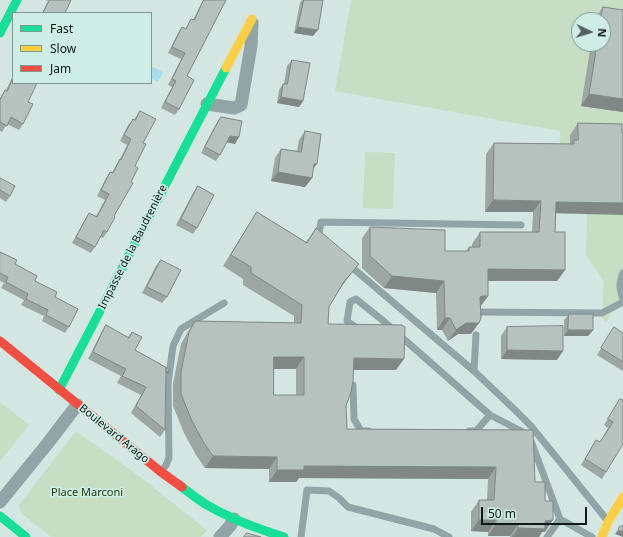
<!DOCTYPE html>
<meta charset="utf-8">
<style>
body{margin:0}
#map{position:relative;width:623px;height:537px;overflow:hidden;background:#d4e6e2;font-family:"Noto Sans",sans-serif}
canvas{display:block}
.legend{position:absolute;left:12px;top:12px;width:140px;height:72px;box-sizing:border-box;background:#cdede5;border:1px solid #809892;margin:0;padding:5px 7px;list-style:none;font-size:12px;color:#0d1916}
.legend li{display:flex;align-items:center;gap:8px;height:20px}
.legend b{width:20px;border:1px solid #809892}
.north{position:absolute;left:571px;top:12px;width:40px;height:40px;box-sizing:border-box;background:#cdede5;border:1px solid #809892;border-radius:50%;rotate:94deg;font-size:11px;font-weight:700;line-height:16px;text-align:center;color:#0d1916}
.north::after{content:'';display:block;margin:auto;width:14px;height:18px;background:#53615d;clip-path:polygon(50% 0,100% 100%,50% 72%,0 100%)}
.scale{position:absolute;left:481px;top:507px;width:106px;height:18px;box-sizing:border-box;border:2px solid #0d1916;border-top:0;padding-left:5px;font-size:12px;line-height:14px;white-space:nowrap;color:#0d1916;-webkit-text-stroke:3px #cdede5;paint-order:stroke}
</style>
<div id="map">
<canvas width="623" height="537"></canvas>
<ul class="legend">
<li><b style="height:5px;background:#16e098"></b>Fast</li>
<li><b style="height:5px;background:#ffcf43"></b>Slow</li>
<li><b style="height:5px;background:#f24e42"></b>Jam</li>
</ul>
<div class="north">N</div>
<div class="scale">50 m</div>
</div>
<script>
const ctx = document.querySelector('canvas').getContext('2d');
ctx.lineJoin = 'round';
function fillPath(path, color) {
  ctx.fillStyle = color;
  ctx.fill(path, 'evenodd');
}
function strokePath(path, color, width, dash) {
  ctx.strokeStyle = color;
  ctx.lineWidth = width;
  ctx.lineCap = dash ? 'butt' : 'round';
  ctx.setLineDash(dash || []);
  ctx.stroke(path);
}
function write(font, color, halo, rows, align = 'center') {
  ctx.font = font + ' "Noto Sans",sans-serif';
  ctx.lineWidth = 3.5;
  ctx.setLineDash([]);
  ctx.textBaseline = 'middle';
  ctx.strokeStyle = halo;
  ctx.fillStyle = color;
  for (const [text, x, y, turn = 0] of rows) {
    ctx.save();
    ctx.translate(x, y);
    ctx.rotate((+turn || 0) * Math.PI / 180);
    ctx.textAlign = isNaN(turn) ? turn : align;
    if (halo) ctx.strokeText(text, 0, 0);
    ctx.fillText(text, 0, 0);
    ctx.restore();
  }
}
fillPath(new Path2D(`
 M351 0H623V295L606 322 602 318 604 282 586 255 587 214H559L560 131 335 91ZM579 20H603V44H579Z
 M365 152 395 153 393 209 363 208Z
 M0 402 29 425 0 461Z
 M76 431 139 476 207 530 201 537H51L21 513 20 510 19 505Z`), '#c7ddc4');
fillPath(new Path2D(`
 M151 66 163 72 158 82 151 78Z`), '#a6ddef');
strokePath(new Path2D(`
 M318 239 321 222 521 225
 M348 264 474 371 515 410 531 426 607 520
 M623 273C619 283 619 288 623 299
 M476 312 602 313 623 302
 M359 328H357L347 321 350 302 356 299 381 319 490 415 525 433 531 441 560 519 592 537
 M474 371 476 335
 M353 385 354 419 361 431H369
 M469 431H476L490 415
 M161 472 166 465 169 458 168 383 173 346 181 329 224 303
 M301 537 307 490 329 491 339 498 348 507 434 529 449 537
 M547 537 560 519`), '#91a5a6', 7);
strokePath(new Path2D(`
 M207 104 234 108 241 105 251 46 252 23
 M0 502 48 443 77 405
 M220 537 230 526 234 519`), '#91a5a6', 13);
strokePath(new Path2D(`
 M0 33 17 0
 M59 390 226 68
 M182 487C190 493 198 500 207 505 231 519 258 529 284 537
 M0 516 26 537`), '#16e098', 9);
strokePath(new Path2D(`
 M226 68 252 19
 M602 537 608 522 623 497`), '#ffcf43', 9);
strokePath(new Path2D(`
 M0 341 161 472 182 487`), '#f24e42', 9);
fillPath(new Path2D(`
 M46 0H71L65 13H42L48 1Z
 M203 0H226L187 76 179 109 175 115 161 108 172 87 168 85 181 59 168 53 178 33 182 27 185 29 191 19 193 20Z
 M302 0H321L313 36 294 33 300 3Z
 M603 7 623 10V112L581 106 591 44H603V20H595V18Z
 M292 60 303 101 299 107 277 103 279 90 283 84H284L287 66Z
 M13 76V83L28 102 23 124 19 130 7 124 2 132 0 131V98L5 90H6Z
 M140 111 143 143 135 166 114 216 107 232 103 238 100 237 95 247 91 253 72 243 85 219 89 213 96 216 105 200 97 196 106 178 110 172 112 173 116 165 120 159 127 145 120 141 128 125 133 119 134 120Z
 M221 117 235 144 227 142 220 155 216 161 201 153 216 124Z
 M578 123 622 124 556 213 555 232 565 270 557 281H488V296L480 307 471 334H458L448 341 442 330H437L436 293 384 288 362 268V238L370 227 445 251H466L469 247H472V244L480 232H532L533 212H485L486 154 494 143 570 144V135Z
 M305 131 313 170 312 178 305 187 271 181 275 158 281 149 297 151 299 140Z
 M0 178 10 196 6 202 0 198Z
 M198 186 197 228 193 234 176 225 193 193Z
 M257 212 306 242 316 228 350 275 340 289 329 307 328 324 396 370H353L346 406 347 429 533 430 535 482 545 532H542L539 537H510V536H488V532L471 531V512L479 500H487L488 479 299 478 296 482H269V469L205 468 196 455 184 433 173 406V383L181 344 187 333 195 321 294 323V316L243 285V279L223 266 249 224ZM274 369H296V395H274Z
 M0 252 15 264 55 297 69 327 65 333 42 321 44 316 21 305 24 300 1 288 4 283 0 281Z
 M161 260 167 297 162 303 142 293 156 266Z
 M569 314 593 330 588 336H564V320Z
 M106 325 128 337 132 332 135 350 169 369 168 374 166 377 165 430 160 437 131 413 141 395 117 383 121 376 88 359 101 333Z
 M507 327 557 360 501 359V336Z
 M614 327 623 333V371L597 355Z
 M620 399 606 472 602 479 581 465 592 446 596 440 600 442 608 428 604 425Z`), '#9ca7a3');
fillPath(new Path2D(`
 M298 27 318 30 313 36 294 33Z
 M589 94 623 99V112L581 106Z
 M281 97 303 101 299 107 277 103Z
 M230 136 239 137 235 144 226 142Z
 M314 164H317L310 173Z
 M278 172 312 178 305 187 271 181Z
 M493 200 541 201 533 212H485Z
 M556 202 623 203V215L548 213Z
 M359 264 350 275 335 295 343 283Z
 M488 269 565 270 557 281H480Z
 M392 276 444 281 436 293 384 288Z
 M482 296H488L480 307 474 308 480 297Z
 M445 318H450L442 330H437Z
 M466 323H479L471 334H458L448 341 456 330Z
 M568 330H593L588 336H564Z
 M507 350 563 351 557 360 501 359Z
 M274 357H304L296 369H266Z
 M354 358 404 359 396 370H346Z
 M213 456 277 457 269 469 205 468Z
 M304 466 496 467 488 479 299 478 296 482H269L277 470Z
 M479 520H496L488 532 471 531Z
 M553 520 545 532H542L539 537H512L518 528 545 521Z
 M496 524H518L510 536H488Z
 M618 530 623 532V537L615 534Z`), '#7f8884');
const building = new Path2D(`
 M50 0H71L65 13H43Z
 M204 0H226L187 76 194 80 179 109 165 102 176 81 172 79 185 53 172 47 182 27 186 29 191 19 194 20Z
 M304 0H323L318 30 298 27Z
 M603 7 623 10V99L589 94 597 44H603V20H601Z
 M292 60 310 63 303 101 281 97 283 84H287Z
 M13 78V83H37L28 102 33 104 23 124 11 117 7 126 0 122V100L5 90 7 91Z
 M140 111 156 119 143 143 146 144 135 166 138 168 131 182 133 183 114 216 115 217 107 232 104 230 95 247 76 237 89 213 97 217 109 194 101 190 110 172 113 173 120 159 121 160 131 139 124 135 133 119 135 120Z
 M221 117 242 121 239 137 230 136 220 155 205 147Z
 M578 123 622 124V133H623V203L556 202 555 232H565V270L488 269V296H482L480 297V298L481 318 479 323H466L456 330 450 318H445L444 281 392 276 370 256V227L445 230V251H469V247H480V232H539L541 201 493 200 494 143 574 144V140H578Z
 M305 131 321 134 317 164H314L312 178 278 172 281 149 301 152Z
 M0 178 15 186 10 196 0 190Z
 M198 186 214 195 197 228 181 219Z
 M257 212 307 243 316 228 359 264 343 283 329 307 328 324 402 325 405 327 404 359 354 358 353 381 351 392 346 406 347 429 533 430 535 482H545V501H553V520L545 521V529L518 528V524H496V520H479V500H494L496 467 304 466V470H277V457L213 456 204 443 192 421 181 394V372L189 332 195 321 301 323 302 305 251 273V267L231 255ZM274 357H304V395H274Z
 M0 252 17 260 15 264 37 276 35 281 57 292 55 297 78 309 69 327 46 315 48 310 26 299 28 294 6 282 8 277 0 273Z
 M161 260 181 270 167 297 147 287Z
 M569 314H593V330H568Z
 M106 325 129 338 132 332 142 337 135 350 169 369 168 374 166 368 165 430 136 406 146 387 122 376 126 369 93 352Z
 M563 326V351L507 350V327Z
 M614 327 623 333V362L601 348Z
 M620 399 623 400V444L606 472 585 459 596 440 600 442 613 422 608 419Z
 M623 526V532L618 530 619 527Z
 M247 533 261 537H244Z`);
fillPath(building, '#b5c2bd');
strokePath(building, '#7f8884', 1);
write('11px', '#0d1916', '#cdede5', [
 ["Impasse de la Baudrenière",133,247,-63],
 ["Boulevard Arago",114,434,39]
]);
write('11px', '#1d3800', '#cdede5', [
 ["Place Marconi",87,493]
]);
</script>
